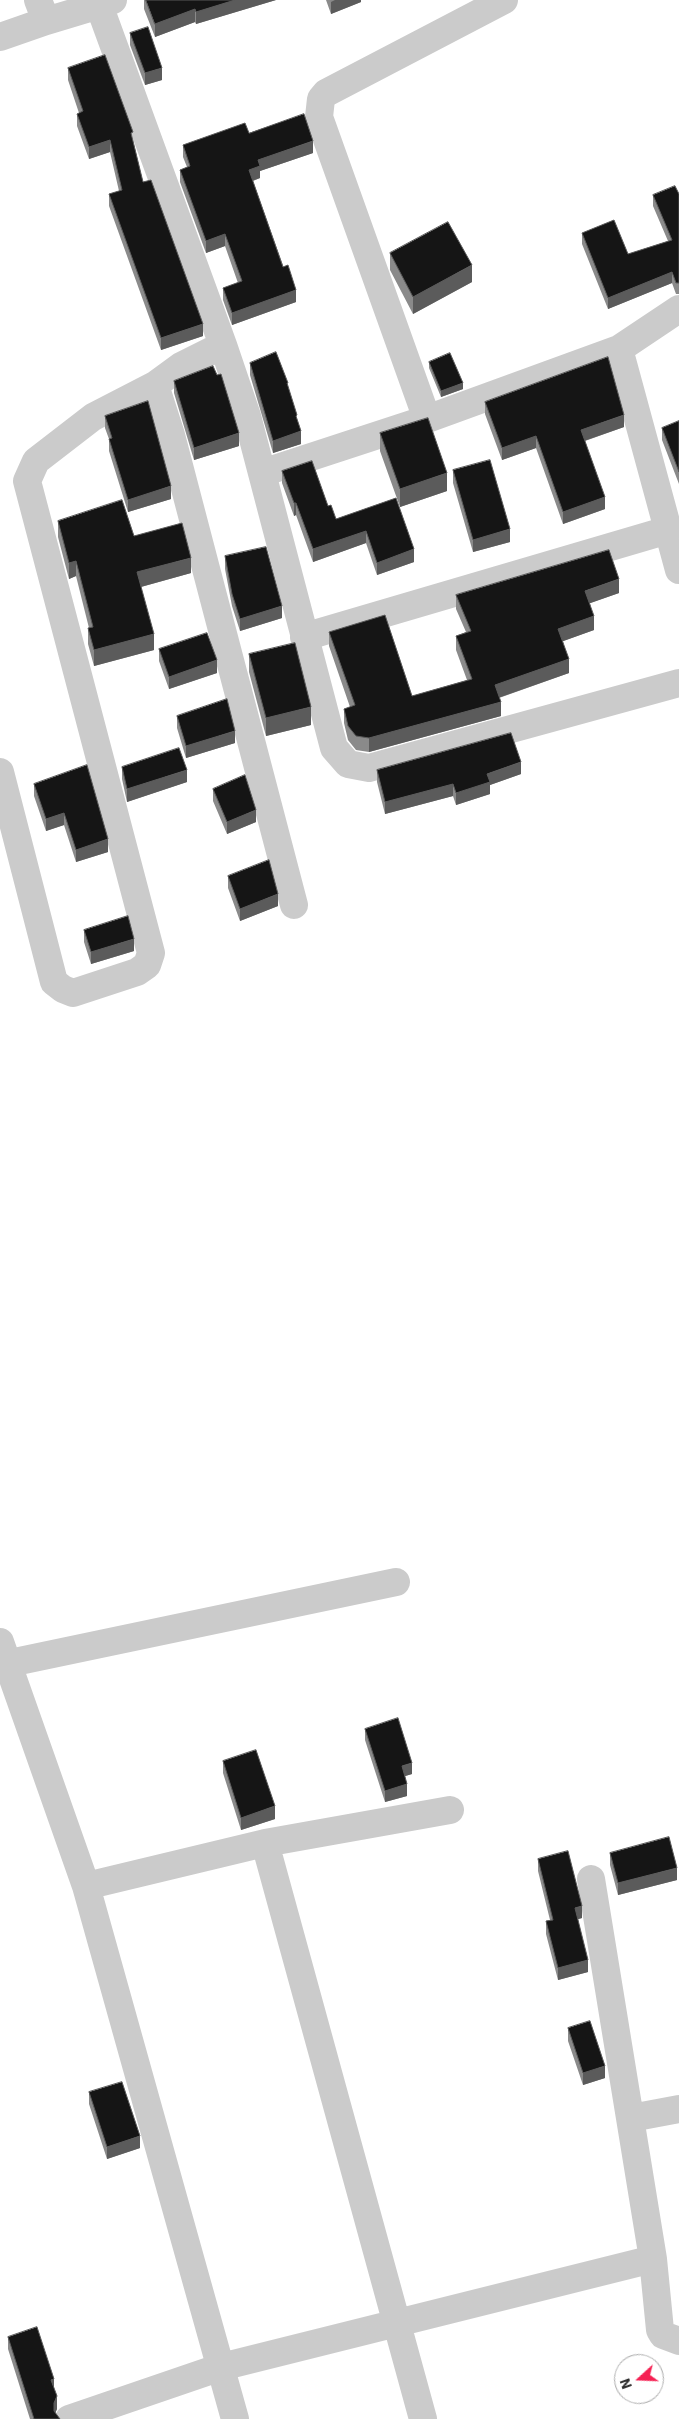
<!DOCTYPE html>
<html>
<head>
<meta charset="utf-8">
<style>
  body { margin:0 }
  #map { position:relative; width:679px; height:2419px; overflow:hidden; background:#fff; font-family:"IBM Plex Sans",sans-serif }
  canvas { display:block }
  .north { position:absolute; left:614px; top:2354px; width:50px; height:50px; box-sizing:border-box; background:#fff; border:1px solid #ababab; border-radius:50%; rotate:250deg; font-size:14px; font-weight:700; line-height:20px; text-align:center; color:#2e2e2e }
  .north::after { content:''; display:block; margin:auto; width:18px; height:22px; background:#f52052; clip-path:polygon(50% 0,100% 100%,50% 72%,0 100%) }
</style>
</head>
<body>
<div id="map">
<canvas width="679" height="2419"></canvas>
<div class="north">N</div>
</div>
<script>
const g = document.querySelector('canvas').getContext('2d');
g.lineJoin = 'round';
function trace(path, color, width, dash) { g.strokeStyle = color; g.lineWidth = width; g.lineCap = dash ? 'butt' : 'round'; g.setLineDash(dash || []); g.stroke(path); }
function fillPath(path, color) { g.fillStyle = color; g.fill(path, 'evenodd'); }
trace(new Path2D(`
  M 38,0 L 46,21 L 99,5
  M 113,0 L 99,5 L 223,345 L 181,366 L 155,385 L 171,435 L 294,905
  M 0,37 L 46,21
  M 223,345 L 247,416 L 334,748 L 348,764 L 369,768 L 679,683
  M 619,349 L 679,570
  M 427,419 L 319,117 L 321,99 L 326,93 L 504,0
  M 262,473 L 427,419 L 619,349 L 679,309
  M 304,637 L 668,530
  M 0,772 L 54,982 L 63,989 L 73,993 L 137,972 L 147,965 L 151,953 L 27,481 L 36,461 L 93,417 L 155,385
  M 0,1642 L 86,1886 L 235,2419
  M 0,1665 L 396,1582
  M 265,1843 L 423,2419
  M 591,1879 L 653,2259 L 660,2330 L 663,2335 L 679,2341
  M 86,1886 L 265,1843 L 450,1810
  M 631,2118 L 679,2109
  M 69,2419 L 221,2367 L 653,2259`), '#cbcbcb', 28);
fillPath(new Path2D(`
  M 144,0 L 276,0 L 196,24 L 195,22 L 155,37 L 144,9 Z
  M 326,0 L 361,0 L 361,2 L 331,14 Z
  M 130,33 L 162,80 L 145,85 L 130,45 Z
  M 68,68 L 133,140 L 143,182 L 203,336 L 161,350 L 109,206 L 109,194 L 119,191 L 110,152 L 89,159 L 77,126 L 77,114 L 79,113 L 68,80 Z
  M 249,133 L 313,153 L 260,171 L 260,178 L 253,181 L 296,302 L 232,325 L 223,300 L 223,288 L 238,283 L 225,246 L 206,253 L 180,182 L 180,170 L 187,167 L 183,157 L 183,145 Z
  M 679,194 L 679,294 L 676,294 L 672,283 L 608,309 L 582,244 L 582,233 L 628,254 L 668,241 L 653,206 L 653,195 Z
  M 390,253 L 472,282 L 413,314 L 390,270 Z
  M 429,362 L 463,389 L 441,397 L 429,368 Z
  M 250,363 L 288,389 L 297,420 L 301,444 L 273,453 L 250,375 Z
  M 174,381 L 239,446 L 194,460 L 174,393 Z
  M 485,402 L 624,427 L 585,441 L 605,509 L 563,524 L 536,448 L 502,460 L 485,414 Z
  M 105,416 L 171,499 L 128,512 L 109,451 L 109,439 L 105,428 Z
  M 679,421 L 679,484 L 662,440 L 662,428 Z
  M 380,433 L 447,491 L 400,507 L 380,451 Z
  M 453,470 L 510,542 L 473,552 L 453,483 Z
  M 282,471 L 328,506 L 336,519 L 396,498 L 414,562 L 377,575 L 366,543 L 313,562 L 296,515 L 294,516 L 282,483 Z
  M 58,521 L 134,536 L 191,573 L 141,587 L 154,650 L 94,666 L 88,644 L 88,628 L 89,628 L 76,576 L 69,579 L 58,537 Z
  M 225,556 L 282,618 L 240,631 L 232,606 L 225,569 Z
  M 619,593 L 590,603 L 594,630 L 563,641 L 569,673 L 499,698 L 501,716 L 369,752 L 356,750 L 348,740 L 344,723 L 344,709 L 350,707 L 329,646 L 329,632 L 412,696 L 467,680 L 456,650 L 456,636 L 466,632 L 456,609 L 456,595 Z
  M 159,649 L 217,673 L 169,689 L 159,661 Z
  M 249,654 L 311,725 L 266,736 L 249,672 Z
  M 177,716 L 235,743 L 186,758 L 177,728 Z
  M 122,767 L 187,782 L 127,802 L 122,779 Z
  M 377,770 L 521,774 L 490,785 L 490,794 L 456,805 L 453,796 L 385,814 L 377,782 Z
  M 34,784 L 108,852 L 76,862 L 64,825 L 46,831 L 34,796 Z
  M 213,789 L 256,822 L 227,834 L 213,801 Z
  M 228,876 L 278,906 L 240,921 L 228,888 Z
  M 84,930 L 134,951 L 91,964 L 84,942 Z
  M 365,1729 L 412,1774 L 405,1776 L 407,1796 L 385,1802 L 365,1740 Z
  M 223,1761 L 275,1819 L 241,1830 L 223,1773 Z
  M 610,1853 L 677,1880 L 618,1895 L 610,1865 Z
  M 538,1859 L 582,1918 L 578,1919 L 588,1972 L 558,1980 L 546,1934 L 546,1921 L 550,1920 L 538,1871 Z
  M 568,2028 L 605,2078 L 583,2085 L 568,2041 Z
  M 89,2092 L 140,2148 L 107,2159 L 89,2104 Z
  M 8,2337 L 54,2389 L 57,2409 L 55,2413 L 60,2419 L 30,2419 L 8,2349 Z`), '#8a8a8a');
fillPath(new Path2D(`
  M 235,0 L 276,0 L 196,24 L 196,12 Z
  M 335,0 L 361,0 L 361,2 L 331,14 L 331,2 Z
  M 195,9 L 195,22 L 155,37 L 155,24 Z
  M 162,68 L 162,80 L 145,85 L 145,73 Z
  M 110,140 L 110,152 L 89,159 L 89,147 Z
  M 313,141 L 313,153 L 260,171 L 260,178 L 249,182 L 249,170 L 258,160 Z
  M 225,234 L 225,246 L 206,253 L 206,241 Z
  M 472,265 L 472,282 L 413,314 L 413,297 Z
  M 672,272 L 672,283 L 608,309 L 608,298 Z
  M 296,290 L 296,302 L 232,325 L 232,313 Z
  M 203,324 L 203,336 L 161,350 L 161,338 Z
  M 463,383 L 463,389 L 441,397 L 441,391 Z
  M 624,415 L 624,427 L 581,442 L 581,430 Z
  M 301,431 L 301,444 L 273,453 L 273,441 Z
  M 239,433 L 239,446 L 194,460 L 194,448 Z
  M 536,436 L 536,448 L 502,460 L 502,448 Z
  M 447,473 L 447,491 L 400,507 L 400,489 Z
  M 171,486 L 171,499 L 128,512 L 128,500 Z
  M 605,497 L 605,509 L 563,524 L 563,512 Z
  M 294,503 L 296,503 L 296,515 L 294,516 Z
  M 510,529 L 510,542 L 473,552 L 473,540 Z
  M 366,531 L 366,543 L 313,562 L 313,549 Z
  M 414,549 L 414,562 L 377,575 L 377,563 Z
  M 191,558 L 191,573 L 137,588 L 137,572 Z
  M 76,561 L 76,576 L 69,579 L 69,563 Z
  M 619,579 L 619,593 L 585,605 L 585,591 Z
  M 282,606 L 282,618 L 240,631 L 240,619 Z
  M 594,616 L 594,630 L 558,643 L 558,629 Z
  M 154,634 L 154,650 L 94,666 L 94,650 Z
  M 569,659 L 569,673 L 495,699 L 495,685 Z
  M 217,660 L 217,673 L 169,689 L 169,677 Z
  M 501,702 L 501,716 L 369,752 L 369,738 Z
  M 311,707 L 311,725 L 266,736 L 266,718 Z
  M 235,731 L 235,743 L 186,758 L 186,746 Z
  M 521,762 L 521,774 L 490,785 L 490,794 L 456,805 L 456,793 L 487,774 Z
  M 187,770 L 187,782 L 127,802 L 127,789 Z
  M 453,784 L 453,796 L 385,814 L 385,802 Z
  M 256,810 L 256,822 L 227,834 L 227,822 Z
  M 64,813 L 64,825 L 46,831 L 46,819 Z
  M 108,839 L 108,852 L 76,862 L 76,850 Z
  M 278,894 L 278,906 L 240,921 L 240,909 Z
  M 134,939 L 134,951 L 91,964 L 91,952 Z
  M 412,1763 L 412,1774 L 402,1777 L 402,1766 Z
  M 407,1784 L 407,1796 L 385,1802 L 385,1791 Z
  M 275,1806 L 275,1819 L 241,1830 L 241,1818 Z
  M 677,1868 L 677,1880 L 618,1895 L 618,1883 Z
  M 582,1906 L 582,1918 L 575,1920 L 575,1908 Z
  M 588,1960 L 588,1972 L 558,1980 L 558,1968 Z
  M 605,2066 L 605,2078 L 583,2085 L 583,2073 Z
  M 140,2136 L 140,2148 L 107,2159 L 107,2147 Z
  M 54,2379 L 54,2391 L 51,2380 Z
  M 57,2396 L 57,2409 L 54,2416 L 54,2403 Z`), '#5b5b5b');
const building = new Path2D(`
  M 146,0 L 235,0 L 196,12 L 195,9 L 155,24 Z
  M 148,27 L 162,68 L 145,73 L 130,33 Z
  M 105,55 L 133,132 L 131,133 L 143,182 L 151,180 L 203,324 L 161,338 L 109,194 L 122,190 L 110,140 L 89,147 L 77,114 L 83,111 L 68,68 Z
  M 304,114 L 313,141 L 258,160 L 260,166 L 249,170 L 283,267 L 288,265 L 296,290 L 232,313 L 223,288 L 242,281 L 225,234 L 206,241 L 180,170 L 190,166 L 183,145 L 245,123 L 249,133 Z
  M 675,186 L 679,194 L 679,283 L 676,283 L 672,272 L 608,298 L 582,233 L 614,220 L 628,254 L 672,240 L 653,195 Z
  M 448,222 L 472,265 L 413,297 L 390,253 Z
  M 276,352 L 288,383 L 287,383 L 297,415 L 296,416 L 301,431 L 273,441 L 250,363 Z
  M 450,353 L 463,383 L 441,391 L 429,362 Z
  M 608,357 L 624,415 L 581,430 L 605,497 L 563,512 L 536,436 L 502,448 L 485,402 Z
  M 213,366 L 217,375 L 221,374 L 239,433 L 194,448 L 174,381 Z
  M 148,401 L 171,486 L 128,500 L 109,439 L 112,438 L 105,416 Z
  M 428,418 L 447,473 L 400,489 L 380,433 Z
  M 679,421 L 679,472 L 662,428 Z
  M 490,460 L 510,529 L 473,540 L 453,470 Z
  M 312,461 L 328,506 L 331,505 L 336,519 L 396,498 L 414,549 L 377,563 L 366,531 L 313,549 L 296,503 L 294,503 L 282,471 Z
  M 122,500 L 134,536 L 182,523 L 191,558 L 137,572 L 154,634 L 94,650 L 88,628 L 93,627 L 76,561 L 69,563 L 58,521 Z
  M 266,547 L 282,606 L 240,619 L 232,594 L 225,556 Z
  M 609,550 L 619,579 L 585,591 L 594,616 L 558,629 L 569,659 L 495,685 L 501,702 L 369,738 L 356,736 L 348,726 L 344,709 L 355,705 L 329,632 L 385,615 L 412,696 L 472,679 L 456,636 L 471,631 L 456,595 Z
  M 207,633 L 217,660 L 169,677 L 159,649 Z
  M 295,643 L 311,707 L 266,718 L 249,654 Z
  M 227,699 L 235,731 L 186,746 L 177,716 Z
  M 511,733 L 521,762 L 487,774 L 490,782 L 456,793 L 453,784 L 385,802 L 377,770 Z
  M 179,748 L 187,770 L 127,789 L 122,767 Z
  M 87,765 L 108,839 L 76,850 L 64,813 L 46,819 L 34,784 Z
  M 245,775 L 256,810 L 227,822 L 213,789 Z
  M 269,860 L 278,894 L 240,909 L 228,876 Z
  M 128,916 L 134,939 L 91,952 L 84,930 Z
  M 398,1718 L 412,1763 L 402,1766 L 407,1784 L 385,1791 L 365,1729 Z
  M 256,1750 L 275,1806 L 241,1818 L 223,1761 Z
  M 669,1837 L 677,1868 L 618,1883 L 610,1853 Z
  M 568,1851 L 582,1906 L 575,1908 L 588,1960 L 558,1968 L 546,1921 L 553,1920 L 538,1859 Z
  M 590,2021 L 605,2066 L 583,2073 L 568,2028 Z
  M 122,2082 L 140,2136 L 107,2147 L 89,2092 Z
  M 37,2327 L 54,2379 L 51,2380 L 57,2396 L 54,2403 L 54,2411 L 60,2419 L 34,2419 L 8,2337 Z`);
fillPath(building, '#151515');
trace(building, '#5b5b5b', 1);
</script>
</body>
</html>
